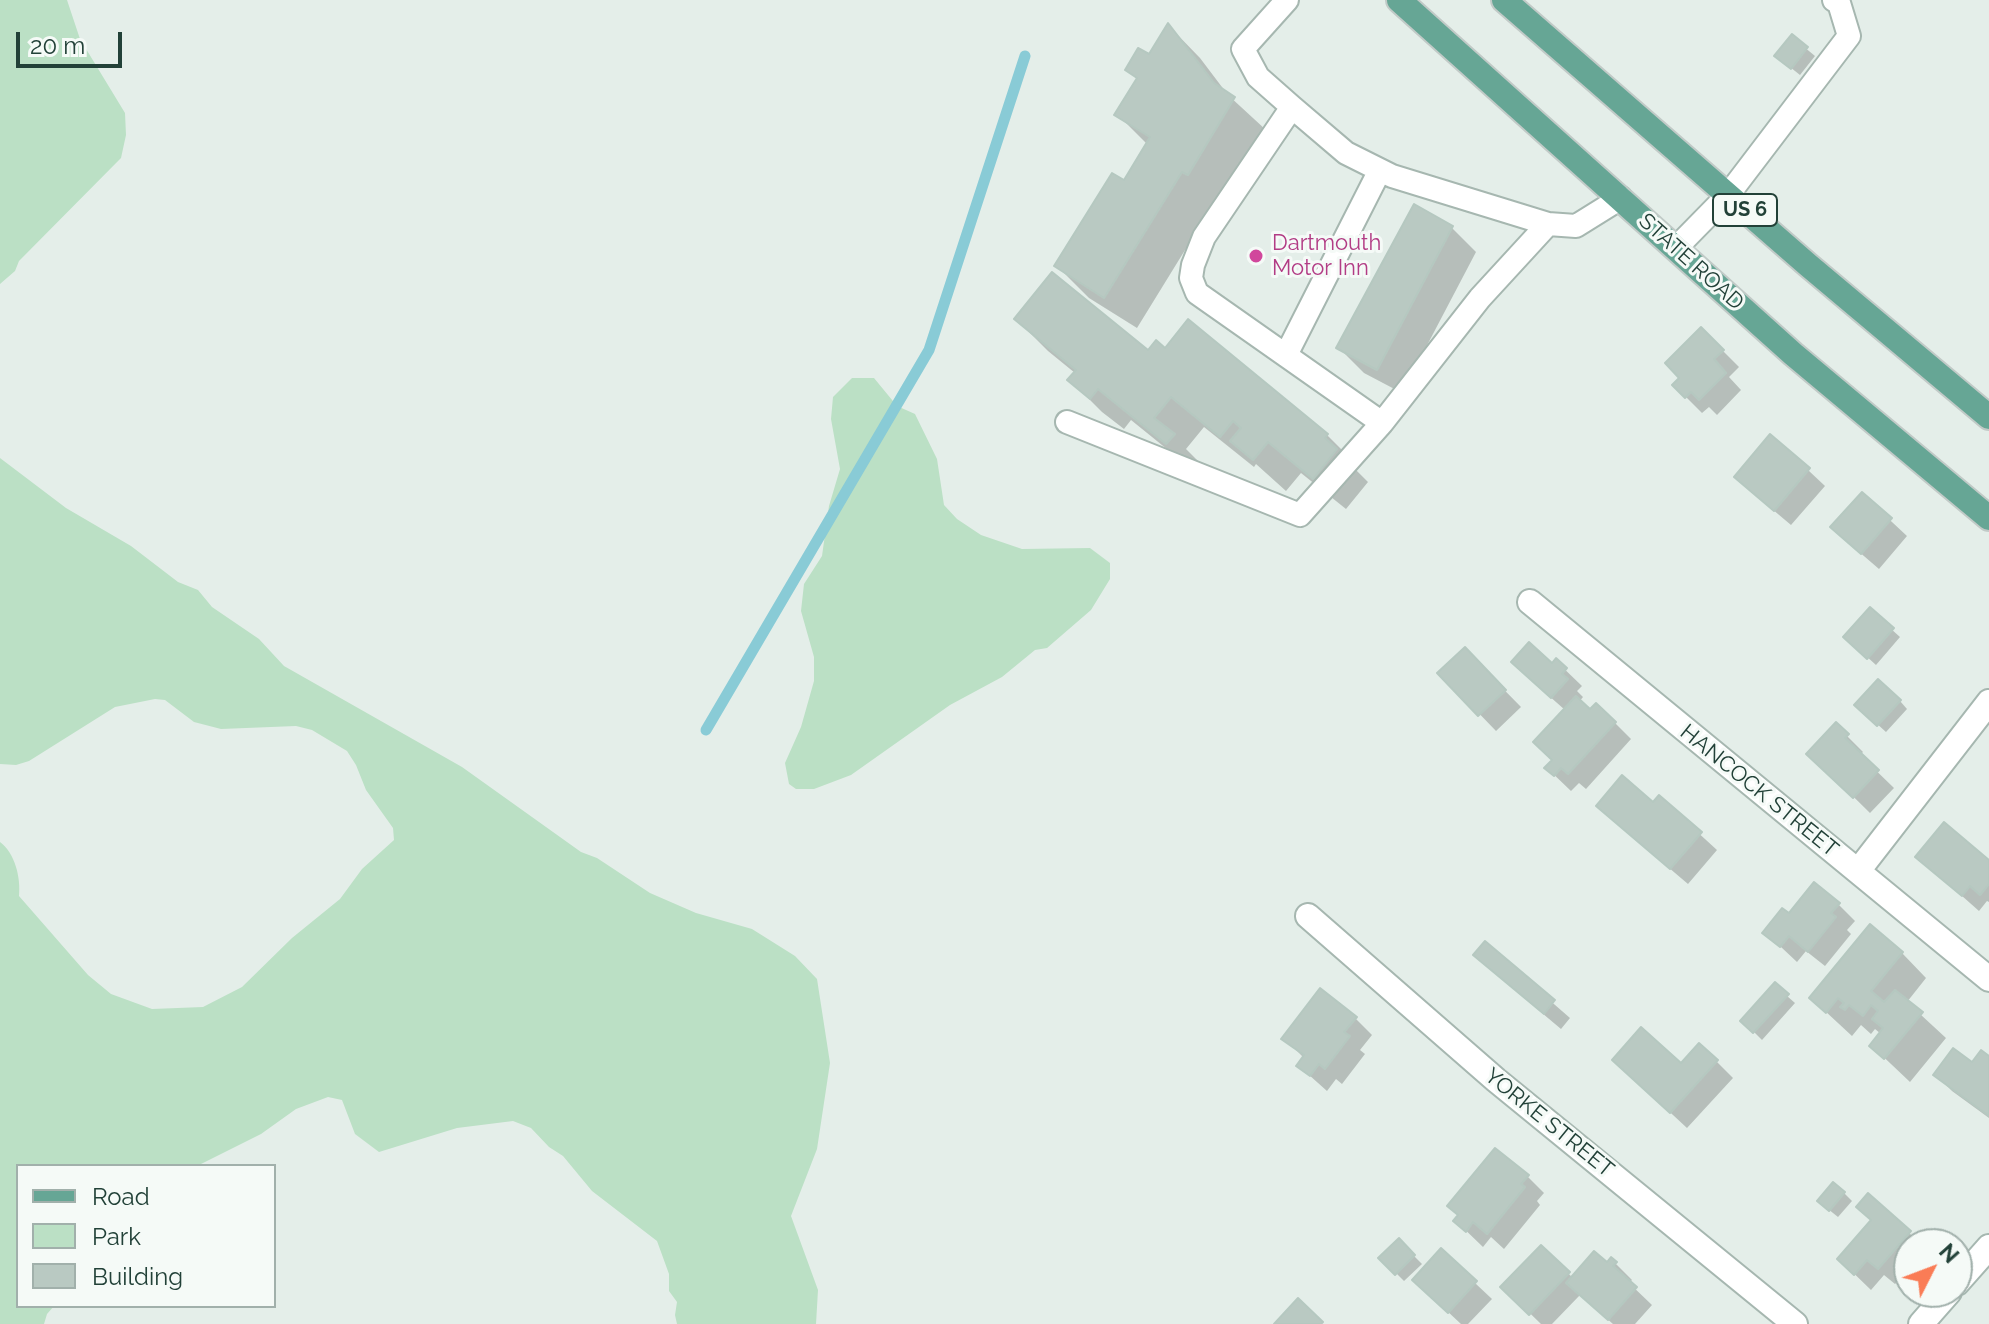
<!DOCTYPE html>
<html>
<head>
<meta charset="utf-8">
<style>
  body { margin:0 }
  #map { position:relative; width:1989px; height:1324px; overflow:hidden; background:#e4eee9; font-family:Raleway,sans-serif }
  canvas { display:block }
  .legend { position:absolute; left:16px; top:1164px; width:260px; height:144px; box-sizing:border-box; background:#f5faf7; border:2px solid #a1b0ab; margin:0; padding:10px 14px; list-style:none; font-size:24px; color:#224138 }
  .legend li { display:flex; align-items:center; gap:16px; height:40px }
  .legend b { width:40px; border:2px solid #a1b0ab }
  .north { position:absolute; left:1893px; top:1228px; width:80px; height:80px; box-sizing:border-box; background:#f5faf7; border:2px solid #a1b0ab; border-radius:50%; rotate:48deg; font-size:22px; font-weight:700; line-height:32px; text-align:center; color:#224138 }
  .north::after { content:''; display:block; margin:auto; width:28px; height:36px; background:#fa7c56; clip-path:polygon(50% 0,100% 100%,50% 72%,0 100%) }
  .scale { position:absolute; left:16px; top:32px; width:106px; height:36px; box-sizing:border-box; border:4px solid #224138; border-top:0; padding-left:10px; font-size:24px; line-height:28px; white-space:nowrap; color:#224138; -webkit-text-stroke:6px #f5faf7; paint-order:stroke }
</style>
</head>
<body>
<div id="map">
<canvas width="1989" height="1324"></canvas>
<ul class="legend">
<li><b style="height:10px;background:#66a695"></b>Road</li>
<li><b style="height:22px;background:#bbe0c5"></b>Park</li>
<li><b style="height:22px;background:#b9c9c2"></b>Building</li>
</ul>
<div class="north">N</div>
<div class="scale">20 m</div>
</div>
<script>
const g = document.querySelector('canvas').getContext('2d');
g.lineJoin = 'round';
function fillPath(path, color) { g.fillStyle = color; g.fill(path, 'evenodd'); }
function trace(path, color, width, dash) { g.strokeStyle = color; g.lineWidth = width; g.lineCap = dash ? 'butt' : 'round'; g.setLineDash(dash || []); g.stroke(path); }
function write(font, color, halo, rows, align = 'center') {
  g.font = font + ' Raleway,sans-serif'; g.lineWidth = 6; g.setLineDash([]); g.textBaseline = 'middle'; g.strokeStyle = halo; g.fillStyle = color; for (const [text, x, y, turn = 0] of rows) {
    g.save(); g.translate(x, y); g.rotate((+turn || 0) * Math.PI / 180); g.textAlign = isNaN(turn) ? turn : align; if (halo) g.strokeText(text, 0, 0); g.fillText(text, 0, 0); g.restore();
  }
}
fillPath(new Path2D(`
  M 0,0 L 67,0 L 80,39 L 125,113 L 126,135 L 121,158 L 19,261 L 15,271 L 0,284 Z
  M 852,378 L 874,378 L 897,406 L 915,414 L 937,459 L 944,505 L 957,519 L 981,535 L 1022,549 L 1090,548 L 1110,563 L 1110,579 L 1091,610 L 1047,648 L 1035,650 L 1002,677 L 950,705 L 851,775 L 814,789 L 796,789 L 789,784 L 785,763 L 801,727 L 814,681 L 814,657 L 801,611 L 804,584 L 822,556 L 829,506 L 840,469 L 831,419 L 833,397 Z
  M 0,458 L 66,508 L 131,546 L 178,582 L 198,590 L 212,607 L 259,639 L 284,666 L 462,767 L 581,852 L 597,858 L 650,893 L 696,913 L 752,929 L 795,956 L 817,979 L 830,1063 L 817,1149 L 791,1216 L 818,1290 L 816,1324 L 677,1324 L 675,1315 L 677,1302 L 669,1291 L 669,1274 L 657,1241 L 592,1191 L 563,1156 L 549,1147 L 531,1128 L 513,1121 L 457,1128 L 379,1152 L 355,1134 L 342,1100 L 328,1097 L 296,1109 L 261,1134 L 197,1166 L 18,1166 L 18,1306 L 54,1306 L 47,1314 L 44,1324 L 0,1324 L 0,842 C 15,853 21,878 19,896 L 88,975 L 111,994 L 152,1009 L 203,1007 L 242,987 L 292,938 L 340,899 L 362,869 L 394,840 L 393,828 L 366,790 L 356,765 L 347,751 L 312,730 L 296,726 L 221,729 L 194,722 L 165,700 L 155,699 L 115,707 L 29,761 L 16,765 L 0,764 Z`), '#bbe0c5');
fillPath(new Path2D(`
  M 1169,26 L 1200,58 L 1228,95 L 1266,130 L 1214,203 L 1137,328 L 1089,298 L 1057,266 L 1124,183 L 1148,145 L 1117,114 L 1138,80 L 1127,70 L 1150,57 Z
  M 1792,37 L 1815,56 L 1800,75 L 1785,63 Z
  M 1452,228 L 1476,252 L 1402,393 L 1364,373 L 1339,348 Z
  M 1016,319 L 1148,353 L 1165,350 L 1327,435 L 1359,467 L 1356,470 L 1368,482 L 1346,509 L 1301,473 L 1286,491 L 1256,464 L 1254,467 L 1204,427 L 1186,449 L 1205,468 L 1199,475 L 1131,420 L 1124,429 L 1102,412 L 1070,380 L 1075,373 L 1048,351 Z
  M 1701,329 L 1739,367 L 1729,377 L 1741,390 L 1717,415 L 1709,407 L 1702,413 L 1674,385 L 1682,378 Z
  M 1808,470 L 1825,486 L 1791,525 L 1753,493 Z
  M 1863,495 L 1907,536 L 1879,569 L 1850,544 Z
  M 1870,610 L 1900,637 L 1876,665 L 1853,644 Z
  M 1465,650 L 1521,707 L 1496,731 L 1440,673 Z
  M 1556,661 L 1582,686 L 1577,691 L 1583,697 L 1579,702 L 1590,711 L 1615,723 L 1631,739 L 1586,789 L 1579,783 L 1571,791 L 1547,768 L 1554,760 L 1565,710 L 1530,679 Z
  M 1900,701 L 1907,709 L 1886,732 L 1865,713 Z
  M 1836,725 L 1863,752 L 1860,755 L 1894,788 L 1870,813 L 1809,753 Z
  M 1659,797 L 1717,850 L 1688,884 L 1615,822 L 1653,804 Z
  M 1918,857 L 1989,863 L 1989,902 L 1987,901 L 1979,911 Z
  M 1838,904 L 1855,921 L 1847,930 L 1851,934 L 1825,966 L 1806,951 L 1797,962 L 1765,932 L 1789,916 Z
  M 1485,944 L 1570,1018 L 1561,1029 L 1492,971 Z
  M 1902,953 L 1926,978 L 1907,1002 L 1946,1038 L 1910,1082 L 1872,1046 L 1881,1034 L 1875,1029 L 1871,1034 L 1861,1025 L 1852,1036 L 1811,998 Z
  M 1787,996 L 1795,1003 L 1762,1040 L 1743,1021 Z
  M 1355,1018 L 1372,1035 L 1360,1050 L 1365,1054 L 1342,1084 L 1336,1079 L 1327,1091 L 1299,1066 L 1304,1058 L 1284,1038 Z
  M 1989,1058 L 1989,1118 L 1952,1091 L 1936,1075 Z
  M 1716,1061 L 1733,1078 L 1687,1128 L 1631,1076 Z
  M 1527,1176 L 1544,1193 L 1537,1201 L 1540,1205 L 1504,1249 L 1491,1237 L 1483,1247 L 1456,1221 Z
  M 1844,1193 L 1852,1201 L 1838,1217 L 1828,1209 Z
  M 1868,1196 L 1921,1244 L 1909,1244 L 1909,1269 L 1895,1284 L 1884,1275 L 1871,1290 L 1839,1259 L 1873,1221 Z
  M 1399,1241 L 1422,1264 L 1404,1281 L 1381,1258 Z
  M 1541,1247 L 1573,1278 L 1607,1265 L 1612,1260 L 1632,1280 L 1629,1283 L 1652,1305 L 1635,1324 L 1613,1324 L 1580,1295 L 1552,1324 L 1541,1324 L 1503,1287 Z
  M 1475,1283 L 1492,1299 L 1468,1324 L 1461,1324 L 1431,1296 Z`), '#0003');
trace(new Path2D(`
  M 706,730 L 929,350 L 1025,56`), '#89cbd6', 11);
const building = new Path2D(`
  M 1168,23 L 1214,83 L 1235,97 L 1188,175 L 1182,172 L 1104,298 L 1054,266 L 1112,173 L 1124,180 L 1150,137 L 1114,115 L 1137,78 L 1125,70 L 1138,48 L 1149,54 Z
  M 1792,34 L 1808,47 L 1791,69 L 1774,56 Z
  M 1414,204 L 1453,226 L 1377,370 L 1336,348 Z
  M 1052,272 L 1148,350 L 1156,340 L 1165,348 L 1188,319 L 1328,434 L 1325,438 L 1337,449 L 1313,479 L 1268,442 L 1253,460 L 1230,441 L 1241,428 L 1233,421 L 1220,437 L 1171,397 L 1154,418 L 1175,434 L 1166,444 L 1098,389 L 1090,399 L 1067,380 L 1076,370 L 1014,319 Z
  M 1701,327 L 1724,350 L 1714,359 L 1726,373 L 1699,400 L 1691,392 L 1685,398 L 1672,385 L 1679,378 L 1665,363 Z
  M 1770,434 L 1810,468 L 1774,511 L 1734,477 Z
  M 1862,492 L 1892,518 L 1861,554 L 1830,527 Z
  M 1870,607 L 1894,628 L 1867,659 L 1843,637 Z
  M 1529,642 L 1552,663 L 1556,658 L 1567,668 L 1562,674 L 1568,679 L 1551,698 L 1511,662 Z
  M 1465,647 L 1506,690 L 1478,716 L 1437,673 Z
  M 1878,679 L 1901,700 L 1877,726 L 1854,705 Z
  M 1576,696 L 1590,709 L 1596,703 L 1616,722 L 1568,774 L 1561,768 L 1554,776 L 1544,768 L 1552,760 L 1533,742 Z
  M 1836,722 L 1849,734 L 1845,738 L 1879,770 L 1853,798 L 1806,754 Z
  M 1622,775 L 1653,802 L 1659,795 L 1702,832 L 1670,869 L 1596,806 Z
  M 1944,822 L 1989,860 L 1989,884 L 1980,895 L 1970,886 L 1962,896 L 1915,857 Z
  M 1814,882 L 1840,903 L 1831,913 L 1836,917 L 1808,952 L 1789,936 L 1780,947 L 1762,933 L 1782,908 L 1789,913 Z
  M 1870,924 L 1903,952 L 1871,991 L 1884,1002 L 1895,990 L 1923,1012 L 1884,1059 L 1869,1046 L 1883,1028 L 1872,1019 L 1878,1011 L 1871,1005 L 1863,1016 L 1849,1005 L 1845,1010 L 1840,1007 L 1844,1003 L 1838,998 L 1826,1013 L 1809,998 Z
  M 1485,941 L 1555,1000 L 1544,1014 L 1473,955 Z
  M 1775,982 L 1789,994 L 1753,1033 L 1740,1021 Z
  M 1320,988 L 1357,1017 L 1344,1032 L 1350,1036 L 1325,1069 L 1319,1064 L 1310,1076 L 1296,1066 L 1304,1055 L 1281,1039 Z
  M 1641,1027 L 1681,1063 L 1699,1043 L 1718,1060 L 1670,1113 L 1612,1060 Z
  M 1953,1048 L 1972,1062 L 1981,1050 L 1989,1056 L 1989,1116 L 1933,1075 Z
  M 1495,1148 L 1529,1175 L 1521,1184 L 1525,1187 L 1487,1234 L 1473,1222 L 1466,1232 L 1453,1221 L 1458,1215 L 1447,1206 Z
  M 1833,1182 L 1845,1192 L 1829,1211 L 1817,1201 Z
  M 1868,1193 L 1911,1231 L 1878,1269 L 1867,1260 L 1854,1275 L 1837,1259 L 1871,1220 L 1856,1207 Z
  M 1399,1238 L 1415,1255 L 1395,1275 L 1378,1258 Z
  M 1541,1245 L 1570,1272 L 1529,1315 L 1500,1287 Z
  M 1441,1248 L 1477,1281 L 1448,1313 L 1412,1280 Z
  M 1594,1251 L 1607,1262 L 1611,1257 L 1617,1262 L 1613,1266 L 1637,1287 L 1608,1320 L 1566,1283 Z
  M 1298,1298 L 1323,1322 L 1321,1324 L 1274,1324 Z`);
fillPath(building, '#b9c9c2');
trace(building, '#b5c8c0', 2);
const service = new Path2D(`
  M 1287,0 L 1243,49 L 1258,77 L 1292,107 L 1346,153 L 1392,176 L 1548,224 L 1576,226 L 1621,198
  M 1292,107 L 1204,237 L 1193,265 L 1191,278 L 1197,293 L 1382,423 L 1480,298 L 1548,224
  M 1676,248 L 1728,195 L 1849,36 L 1839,3 L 1834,0
  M 1286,355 L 1380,170
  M 1067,422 L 1300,515 L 1382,423`);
const minor = new Path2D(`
  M 1530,602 L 1989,979
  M 1858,871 L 1989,702
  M 1308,916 L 1496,1080 L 1795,1324
  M 1957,1283 L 1989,1247
  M 1921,1324 L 1949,1292`);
const primary = new Path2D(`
  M 1399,0 L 1793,354 L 1989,518
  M 1504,0 L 1808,265 L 1989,417`);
trace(service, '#a6b7b0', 26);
trace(minor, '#a6b7b0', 28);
trace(primary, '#c1cac7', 28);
trace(service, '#fff', 22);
trace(minor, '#fff', 24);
trace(primary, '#66a695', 24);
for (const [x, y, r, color] of [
  [1256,256,8,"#d1479c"]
]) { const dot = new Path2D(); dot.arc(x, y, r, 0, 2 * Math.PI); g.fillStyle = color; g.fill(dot); trace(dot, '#f5faf7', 3); }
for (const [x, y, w] of [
  [1745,210,64]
]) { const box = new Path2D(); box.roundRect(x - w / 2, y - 16, w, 32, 6); g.fillStyle = '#f5faf7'; g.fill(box); trace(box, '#224138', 2); }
write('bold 20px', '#224138', null, [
  ["US 6",1745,210]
]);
write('22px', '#b23c85', '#f5faf7', [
  ["Dartmouth",1272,243],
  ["Motor Inn",1272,268]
], 'left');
write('22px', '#224138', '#f5faf7', [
  ["STATE ROAD",1691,262,42],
  ["HANCOCK STREET",1759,791,39],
  ["YORKE STREET",1549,1123,39]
]);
</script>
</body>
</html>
